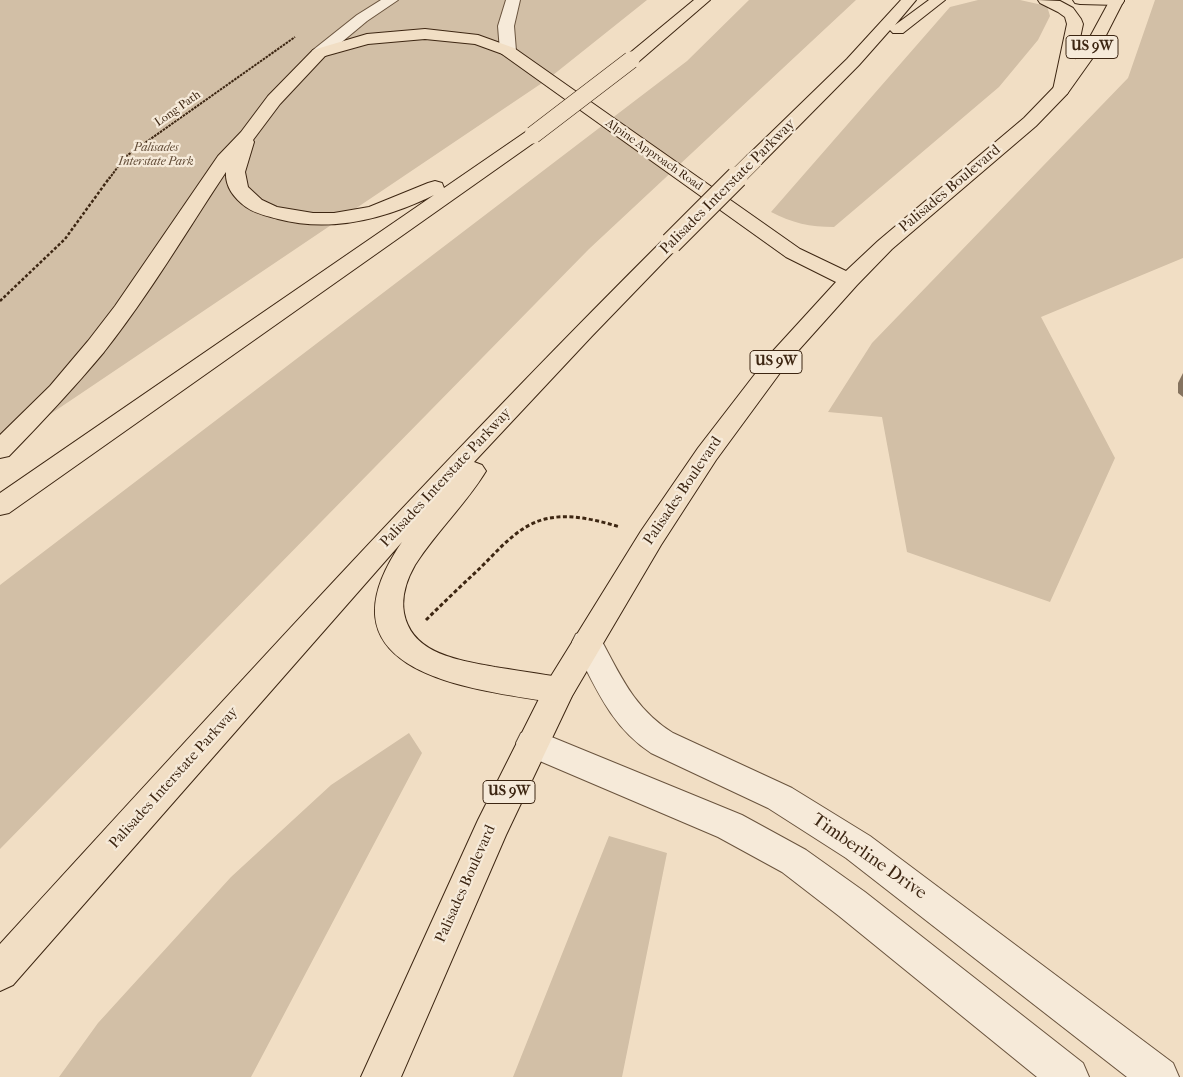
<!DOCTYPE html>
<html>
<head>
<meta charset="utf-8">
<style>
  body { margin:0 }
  canvas { display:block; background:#f1dec4 }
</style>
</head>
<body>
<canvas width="1183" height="1077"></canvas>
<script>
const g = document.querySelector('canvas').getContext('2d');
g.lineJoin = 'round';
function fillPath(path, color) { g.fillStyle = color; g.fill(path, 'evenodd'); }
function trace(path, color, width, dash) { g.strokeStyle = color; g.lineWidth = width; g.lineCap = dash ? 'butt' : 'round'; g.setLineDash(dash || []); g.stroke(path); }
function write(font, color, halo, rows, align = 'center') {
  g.font = font + ' "IM FELL French Canon",serif'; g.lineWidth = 4.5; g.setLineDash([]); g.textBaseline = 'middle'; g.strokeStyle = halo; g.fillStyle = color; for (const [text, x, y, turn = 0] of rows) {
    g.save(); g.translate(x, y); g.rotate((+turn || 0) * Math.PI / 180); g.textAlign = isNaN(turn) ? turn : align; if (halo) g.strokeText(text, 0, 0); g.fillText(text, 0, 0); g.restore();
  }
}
fillPath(new Path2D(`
  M 0,0 L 647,0 L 548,79 L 0,448 Z
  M 749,0 L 856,0 L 589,249 L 0,849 L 0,585 L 687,61 Z
  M 978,0 L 1020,0 L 1047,6 L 1050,16 L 1038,40 L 999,87 L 834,227 C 810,227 792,223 771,212 L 950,7 Z
  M 1155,0 L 1183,0 L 1183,258 L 1041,317 L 1115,458 L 1050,602 L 907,552 L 882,417 L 828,412 L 872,343 L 1128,78 Z
  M 409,733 L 422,753 L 251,1077 L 59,1077 L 98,1023 L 231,877 L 331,785 Z
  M 609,836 L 667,853 L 622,1077 L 513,1077 Z`), '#d2bfa6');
const minor = new Path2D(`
  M 381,0 L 398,0 L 367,21 L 325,56 L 313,56 L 311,53 L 313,50 L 357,15 Z
  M 506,0 L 520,0 L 514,26 L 516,51 L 514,54 L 502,54 L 500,51 L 498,26 Z
  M 587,630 L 598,634 C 620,674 633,708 673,733 L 792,788 L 870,836 L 1173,1063 L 1179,1077 L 1127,1077 L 846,858 L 768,808 L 651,753 C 609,725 595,685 572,642 L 576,634 Z
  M 532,729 L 742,815 L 806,850 L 865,892 L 1083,1063 L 1089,1077 L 1037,1077 L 839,916 L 782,872 L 718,837 L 521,753 L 516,743 L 521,733 Z`);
const primary = new Path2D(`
  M 1110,0 L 1124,0 L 1099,49 L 1067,94 L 1036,126 L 892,249 L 857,285 L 788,362 L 716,460 L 661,545 L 572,696 L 506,835 L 401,1077 L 361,1077 L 478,820 L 548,681 L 641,531 L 698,448 L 772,352 L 836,282 L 786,257 L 502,54 L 500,51 L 502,48 L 514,48 L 800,249 L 846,271 L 878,241 L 1024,118 L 1055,86 L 1084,48 Z`);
const motorway = new Path2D(`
  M 694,0 L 710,0 L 637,63 L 625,63 L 623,60 L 625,57 Z
  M 901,0 L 916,0 L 895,25 L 929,0 L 945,0 L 903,33 L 893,33 L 890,30 L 859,65 L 761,164 L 754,166 L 747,164 L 745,160 L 747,156 L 847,59 Z
  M 1038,0 L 1060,1 L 1073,8 L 1081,19 L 1083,24 L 1069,90 L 1067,94 L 1055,94 L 1053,90 L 1067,24 L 1065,17 L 1058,12 L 1040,3 Z
  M 1073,0 L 1124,0 L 1124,1 L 1122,4 L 1117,5 L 1080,4 L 1075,3 Z
  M 425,29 L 478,35 L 514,48 L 516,51 L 514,54 L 508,56 L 475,44 L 425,39 L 368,44 L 325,56 L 280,104 L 253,140 L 254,142 L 245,172 L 248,187 L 262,200 L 277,207 L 313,213 L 334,213 L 369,207 L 428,183 L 435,181 L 442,183 L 444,188 L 527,131 L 533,130 L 539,131 L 542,135 L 539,139 L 9,513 L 0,515 L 0,493 L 434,195 C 385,219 331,233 278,219 C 267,216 256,214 246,207 C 235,199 225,187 226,172 C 186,232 149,295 104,352 C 74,388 42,422 9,456 L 0,458 L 0,435 L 50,386 L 88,341 L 115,306 L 218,156 L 241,132 L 268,96 L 313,50 L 367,34 Z
  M 671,237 L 678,239 L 681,243 L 678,247 L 592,336 L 474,462 L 482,465 L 486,471 C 466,504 436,532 415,565 C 407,579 401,596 404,613 C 412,655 460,660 495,667 C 516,670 538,674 559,677 L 570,681 L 575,690 L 570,699 L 559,703 C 468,689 312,673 402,542 L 13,985 L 0,991 L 0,944 C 218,706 435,467 664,239 Z`);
trace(minor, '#6a543e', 2);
trace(primary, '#3d2612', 2);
trace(motorway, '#3d2612', 2);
trace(new Path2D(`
  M 109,179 L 125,157 L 295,37`), '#3d2612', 2, [2.5, 1]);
trace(new Path2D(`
  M 0,301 L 65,239 L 110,177`), '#3d2612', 2.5, [3, 2]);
trace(new Path2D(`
  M 426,620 C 443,603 461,586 478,570 C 498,551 517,526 545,519 C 570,513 596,520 620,527`), '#3d2612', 3, [4, 2.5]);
fillPath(minor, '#f6ead9');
fillPath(primary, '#f1dec4');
fillPath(motorway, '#f1dec4');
const motorwayBridgeFar1 = new Path2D(`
  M 533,135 L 631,60
  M 735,179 L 754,160`);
const motorwayBridge = new Path2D(`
  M 671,243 L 737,177`);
trace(motorwayBridgeFar1, '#3d2612', 18, []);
trace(motorwayBridge, '#3d2612', 23, []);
trace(motorwayBridgeFar1, '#f1dec4', 17);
trace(motorwayBridge, '#f1dec4', 21);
fillPath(new Path2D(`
  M 1183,373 L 1183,397 L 1178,393 L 1178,383 Z`), '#85735f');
write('12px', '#3d2612', '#f6ead9', [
  ["Long Path",178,109,-35],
  ["Alpine Approach Road",654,155,35]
]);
write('italic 12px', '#624c37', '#f6ead9', [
  ["Palisades",156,148],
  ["Interstate Park",156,162]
]);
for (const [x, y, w] of [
  [1092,47,52],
  [776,362,52],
  [509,792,52]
]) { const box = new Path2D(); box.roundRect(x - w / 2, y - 11.5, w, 23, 4); g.fillStyle = '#f6ead9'; g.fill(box); trace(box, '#3d2612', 1); }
write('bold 14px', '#3d2612', null, [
  ["US 9W",1092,47],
  ["US 9W",776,362],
  ["US 9W",509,792]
]);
write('15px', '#3d2612', '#f6ead9', [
  ["Palisades Interstate Parkway",728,187,-45],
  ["Palisades Boulevard",950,189,-40],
  ["Palisades Interstate Parkway",446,478,-47],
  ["Palisades Boulevard",683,491,-56],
  ["Palisades Interstate Parkway",174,778,-48],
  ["Palisades Boulevard",466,884,-66]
]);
write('18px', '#3d2612', '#f6ead9', [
  ["Timberline Drive",869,857,35]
]);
</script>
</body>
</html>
